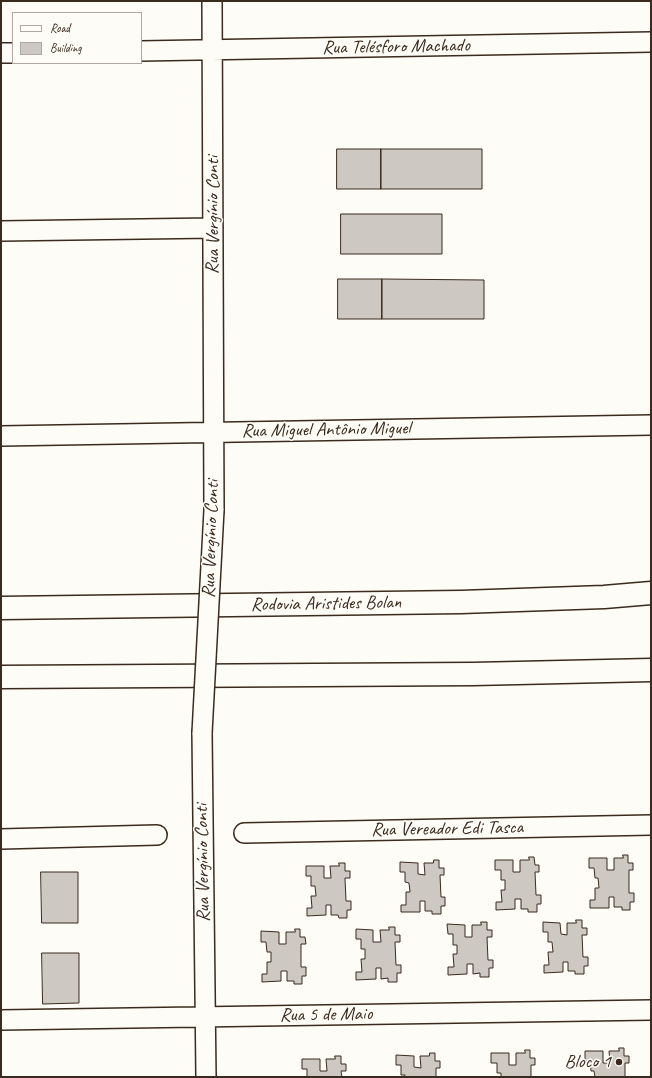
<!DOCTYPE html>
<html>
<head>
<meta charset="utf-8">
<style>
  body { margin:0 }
  #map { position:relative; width:652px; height:1078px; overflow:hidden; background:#fdfcf7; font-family:Caveat,sans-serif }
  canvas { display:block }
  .frame { position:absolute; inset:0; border:2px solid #3b2a1e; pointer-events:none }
  .legend { position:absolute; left:12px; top:12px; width:130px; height:52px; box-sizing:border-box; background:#fdfcf7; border:1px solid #afa8a0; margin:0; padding:5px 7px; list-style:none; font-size:12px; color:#3b2a1e }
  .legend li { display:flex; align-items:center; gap:8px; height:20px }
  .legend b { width:20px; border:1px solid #afa8a0 }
</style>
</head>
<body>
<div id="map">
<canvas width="652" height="1078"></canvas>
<div class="frame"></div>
<ul class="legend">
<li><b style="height:5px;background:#fdfcf7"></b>Road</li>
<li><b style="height:11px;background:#cdc8c2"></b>Building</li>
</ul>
</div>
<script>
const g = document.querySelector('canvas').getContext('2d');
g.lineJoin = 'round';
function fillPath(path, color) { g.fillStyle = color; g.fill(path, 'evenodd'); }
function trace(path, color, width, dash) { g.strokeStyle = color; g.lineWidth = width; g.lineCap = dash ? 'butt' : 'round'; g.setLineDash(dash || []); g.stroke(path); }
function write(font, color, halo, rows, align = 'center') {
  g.font = font + ' Caveat,sans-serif'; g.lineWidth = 3; g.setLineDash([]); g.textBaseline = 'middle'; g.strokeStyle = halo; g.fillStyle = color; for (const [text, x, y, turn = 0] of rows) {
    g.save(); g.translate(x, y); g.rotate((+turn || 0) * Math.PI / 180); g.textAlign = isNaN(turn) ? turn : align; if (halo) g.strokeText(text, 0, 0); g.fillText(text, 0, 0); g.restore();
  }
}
const building = new Path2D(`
  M 337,149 L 381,149 L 381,189 L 337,189 Z
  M 381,149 L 482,149 L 482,189 L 381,189 Z
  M 341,214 L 442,214 L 442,254 L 341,254 Z
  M 338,279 L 382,279 L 382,319 L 338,319 Z
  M 382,279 L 484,280 L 484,319 L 382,319 Z
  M 623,855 L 628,855 L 628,863 L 633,863 L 633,870 L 629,870 L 629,893 L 634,893 L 634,902 L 630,902 L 630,910 L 622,910 L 622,907 L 614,907 L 614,897 L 609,897 L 609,908 L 590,908 L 590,900 L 595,900 L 595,888 L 599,888 L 598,878 L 595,878 L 594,868 L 589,868 L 589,858 L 607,858 L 607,870 L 614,870 L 614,858 L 623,858 Z
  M 529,857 L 534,857 L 535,865 L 539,865 L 539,872 L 535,872 L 536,895 L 541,895 L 541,904 L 537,904 L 537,912 L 528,912 L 528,909 L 521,909 L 521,899 L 515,899 L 515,909 L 496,910 L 496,902 L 502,902 L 501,890 L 505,890 L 505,880 L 501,880 L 501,870 L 495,870 L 495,860 L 513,860 L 513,872 L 520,872 L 520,860 L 529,860 Z
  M 434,860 L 439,860 L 439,868 L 444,868 L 444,875 L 440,875 L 441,897 L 445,897 L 445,906 L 441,906 L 441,914 L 432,914 L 432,911 L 425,911 L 425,901 L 420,901 L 420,912 L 401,912 L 401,905 L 406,905 L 406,892 L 410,892 L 409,883 L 405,882 L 405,872 L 400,872 L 400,862 L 418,863 L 418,874 L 425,875 L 424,863 L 433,863 Z
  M 339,863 L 345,863 L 345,871 L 350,871 L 350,878 L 345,878 L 346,901 L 351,901 L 351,910 L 347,910 L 347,918 L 339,918 L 338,915 L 331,915 L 331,905 L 326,905 L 326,915 L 307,916 L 307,908 L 312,908 L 311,896 L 316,896 L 315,886 L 311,886 L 311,876 L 306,876 L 306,866 L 324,866 L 324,878 L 331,878 L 330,866 L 339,866 Z
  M 41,872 L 78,872 L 78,923 L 42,923 Z
  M 576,920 L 582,920 L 582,928 L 587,928 L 587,935 L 582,935 L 583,957 L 588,957 L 588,966 L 584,966 L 584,974 L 575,974 L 575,971 L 568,971 L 568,962 L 563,962 L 563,972 L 544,973 L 544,965 L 549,965 L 548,952 L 553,952 L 552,942 L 548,942 L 548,932 L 543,932 L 543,922 L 560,923 L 561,934 L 567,935 L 567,923 L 576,923 Z
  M 481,922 L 487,922 L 487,930 L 492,930 L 492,937 L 487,937 L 488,960 L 493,960 L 493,968 L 489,968 L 489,977 L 480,977 L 480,973 L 473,974 L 473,964 L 467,964 L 467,974 L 448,975 L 448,967 L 454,967 L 453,954 L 457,954 L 457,945 L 453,945 L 453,934 L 448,934 L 447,924 L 465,925 L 465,937 L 472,937 L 472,925 L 481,925 Z
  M 389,927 L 395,927 L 395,935 L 400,935 L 400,942 L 395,942 L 396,965 L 401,965 L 401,973 L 397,973 L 397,982 L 388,982 L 388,978 L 381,979 L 381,968 L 376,968 L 376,979 L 356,980 L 356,972 L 362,972 L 361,959 L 365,959 L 365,949 L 361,949 L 361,939 L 356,939 L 356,929 L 373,930 L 373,942 L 381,942 L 380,930 L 389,930 Z
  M 295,929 L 300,929 L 300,937 L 305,937 L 306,944 L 301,944 L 301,967 L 306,967 L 306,976 L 302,976 L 302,984 L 294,984 L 294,981 L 287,981 L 287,971 L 281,971 L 281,981 L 262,982 L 262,974 L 267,974 L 267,962 L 271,962 L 271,952 L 267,952 L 266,942 L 261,942 L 261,931 L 279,932 L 279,944 L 286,944 L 286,932 L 295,932 Z
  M 42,953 L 79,953 L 79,1003 L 43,1004 Z
  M 619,1048 L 624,1048 L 624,1056 L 629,1056 L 629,1063 L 625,1063 L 625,1077 L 595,1077 L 594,1071 L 591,1071 L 590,1061 L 585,1061 L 585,1051 L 603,1051 L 603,1063 L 610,1063 L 609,1051 L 619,1051 Z
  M 525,1050 L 530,1050 L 530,1058 L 535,1058 L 535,1065 L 531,1065 L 531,1077 L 501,1077 L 501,1073 L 497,1073 L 497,1063 L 491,1063 L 491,1053 L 509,1053 L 509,1065 L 516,1065 L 516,1053 L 525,1053 Z
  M 430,1053 L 435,1053 L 435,1061 L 440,1061 L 440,1068 L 436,1068 L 436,1077 L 405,1077 L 405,1075 L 401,1075 L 401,1065 L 396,1065 L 396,1055 L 414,1056 L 414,1067 L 421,1068 L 420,1056 L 429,1056 Z
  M 335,1056 L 341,1056 L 341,1064 L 346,1064 L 346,1071 L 341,1071 L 342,1077 L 307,1077 L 307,1069 L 302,1069 L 302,1059 L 320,1059 L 320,1071 L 327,1071 L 326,1059 L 335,1059 Z`);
fillPath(building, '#cdc8c2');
trace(building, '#3b2a1e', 1);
const minor = new Path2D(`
  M 212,1 L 214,510
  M 141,51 L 651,42
  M 1,53 L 13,53
  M 1,231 L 213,228
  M 1,436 L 651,425
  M 202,733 L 206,1077
  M 244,833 L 651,825
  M 1,839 L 157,835
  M 1,1020 L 651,1010`);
const trunk = new Path2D(`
  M 1,608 L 461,602 L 604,597 L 651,593
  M 1,677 L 473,674 L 651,670`);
trace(minor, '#3b2a1e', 22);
trace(trunk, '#3b2a1e', 25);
trace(minor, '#fdfcf7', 19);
trace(trunk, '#fdfcf7', 22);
const minorBridge = new Path2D(`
  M 202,733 L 214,510`);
trace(minorBridge, '#3b2a1e', 22, []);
trace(minorBridge, '#fdfcf7', 19);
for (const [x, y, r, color] of [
  [619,1062,4,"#3b2a1e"]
]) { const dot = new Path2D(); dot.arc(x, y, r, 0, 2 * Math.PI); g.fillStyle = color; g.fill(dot); trace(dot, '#fdfcf7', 1.5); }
write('19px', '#3b2a1e', '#fdfcf7', [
  ["Rua Telésforo Machado",396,47,-1],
  ["Rua Vergínio Conti",213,215,-90],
  ["Rua Miguel Antônio Miguel",326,430,-1],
  ["Rua Vergínio Conti",211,539,-88],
  ["Rodovia Aristides Bolan",326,604,-1],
  ["Rua Vereador Edi Tasca",447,829,-1],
  ["Rua Vergínio Conti",203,863,-91],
  ["Rua 5 de Maio",326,1015,-1]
]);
write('19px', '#3b2a1e', '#fdfcf7', [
  ["Bloco 1",611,1062]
], 'right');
</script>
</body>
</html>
